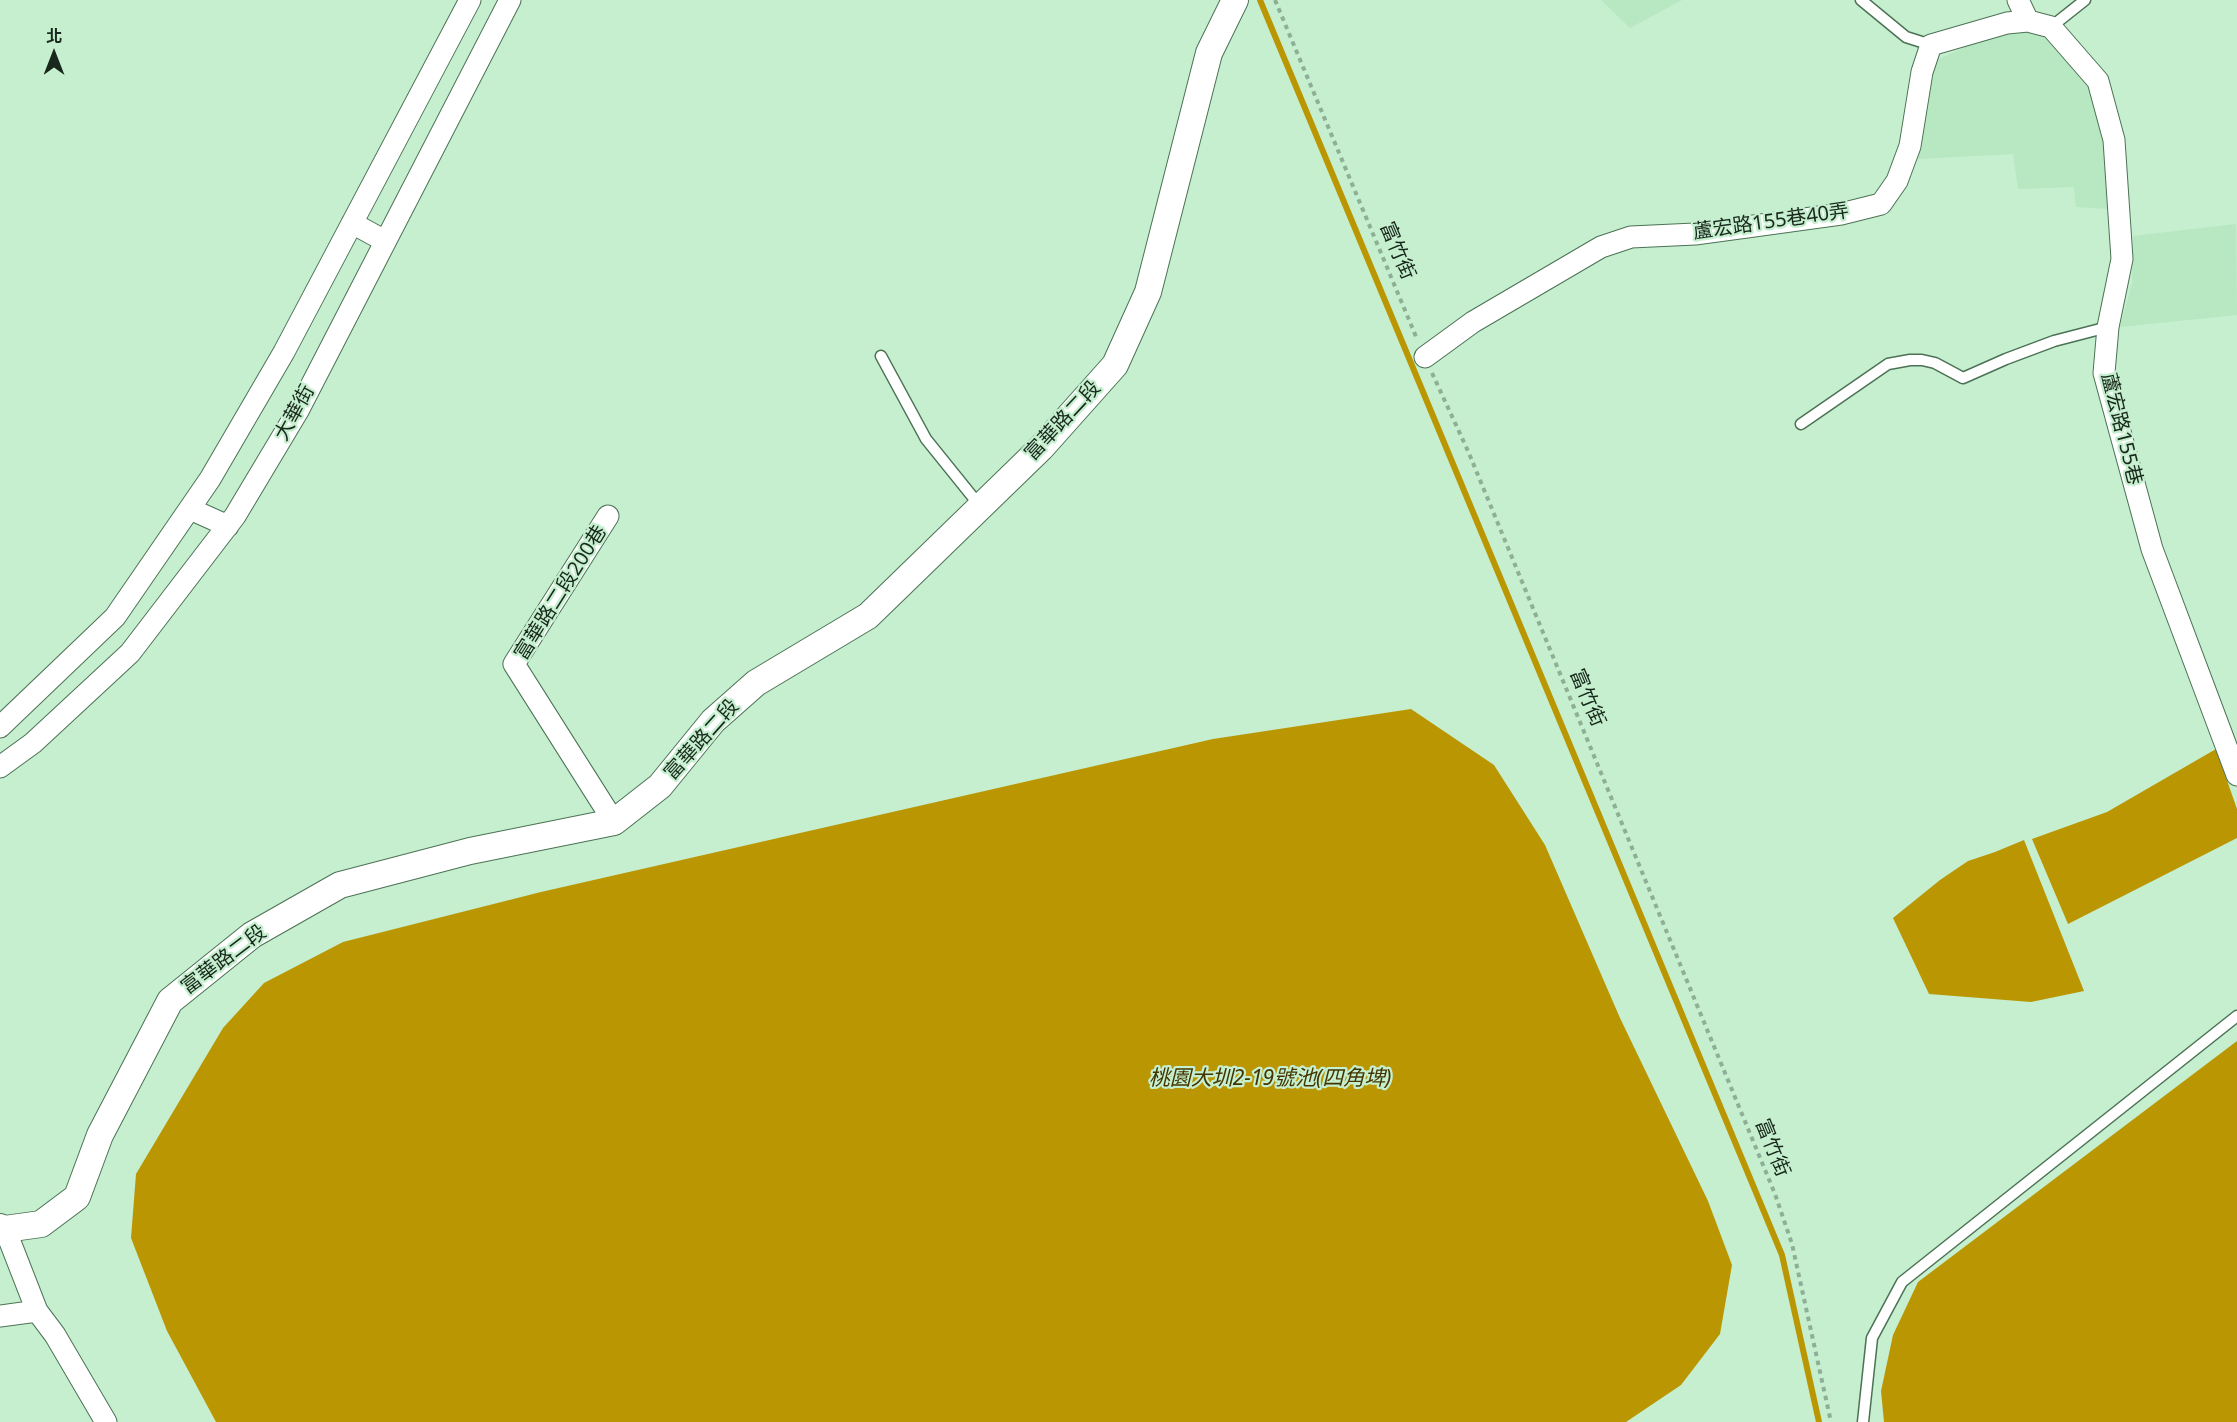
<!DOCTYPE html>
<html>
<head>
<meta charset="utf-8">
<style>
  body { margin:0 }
  #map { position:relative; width:2237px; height:1422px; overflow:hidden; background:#c5efce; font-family:"Noto Sans","Noto Sans TC",sans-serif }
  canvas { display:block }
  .north { position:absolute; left:24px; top:24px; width:60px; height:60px; -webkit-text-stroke:4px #c5efce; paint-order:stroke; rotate:0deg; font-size:16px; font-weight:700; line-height:24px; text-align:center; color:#19281c }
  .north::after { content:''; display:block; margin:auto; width:21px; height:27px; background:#19281c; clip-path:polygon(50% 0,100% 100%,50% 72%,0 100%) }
</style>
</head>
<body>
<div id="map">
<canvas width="2237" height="1422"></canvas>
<div class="north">北</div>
</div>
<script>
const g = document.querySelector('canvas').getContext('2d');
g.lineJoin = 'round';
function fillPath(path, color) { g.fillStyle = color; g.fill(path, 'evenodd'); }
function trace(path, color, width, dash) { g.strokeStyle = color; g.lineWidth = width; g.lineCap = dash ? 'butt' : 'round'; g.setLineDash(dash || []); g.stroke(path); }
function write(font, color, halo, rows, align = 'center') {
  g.font = font + ' "Noto Sans","Noto Sans TC",sans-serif'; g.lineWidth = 4.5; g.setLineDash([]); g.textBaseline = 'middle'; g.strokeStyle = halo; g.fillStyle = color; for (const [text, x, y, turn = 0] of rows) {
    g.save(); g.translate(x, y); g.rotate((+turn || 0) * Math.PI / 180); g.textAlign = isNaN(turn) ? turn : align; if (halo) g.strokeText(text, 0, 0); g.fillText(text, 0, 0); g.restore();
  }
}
fillPath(new Path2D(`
  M 1601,0 L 1682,0 L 1630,28 Z
  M 2001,30 L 2046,32 L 2081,66 L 2104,122 L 2107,209 L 2076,207 L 2074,187 L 2018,189 L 2013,154 L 1918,159 L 1929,79 L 1939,59 Z
  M 2236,224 L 2237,315 L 2120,327 L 2132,283 L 2133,236 Z`), '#b7e8c1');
fillPath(new Path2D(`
  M 1411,709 L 1494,765 L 1545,845 L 1620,1018 L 1708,1201 L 1732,1265 L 1720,1334 L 1681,1385 L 1626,1422 L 216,1422 L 167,1331 L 131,1238 L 136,1174 L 223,1028 L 264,983 L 343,942 L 541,892 L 1213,739 Z
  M 2216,749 L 2237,809 L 2237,838 L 2068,924 L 2032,839 L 2107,812 Z
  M 2024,840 L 2084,991 L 2031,1002 L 1929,994 L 1893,918 L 1940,880 L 1968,861 L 1995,852 Z
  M 2237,1041 L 2237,1422 L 1884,1422 L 1881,1391 L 1893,1335 L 1918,1282 Z`), '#bb9603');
trace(new Path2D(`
  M 1260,0 L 1782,1255 L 1819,1422`), '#bb9603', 6);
const service = new Path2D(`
  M 1861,0 L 1906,37 L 1931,45
  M 2051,27 L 2085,0
  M 881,356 L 926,439 L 980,506
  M 1801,424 L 1888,364 L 1910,360 L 1922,360 L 1935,363 L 1963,378 L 2006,359 L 2054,341 L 2108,327
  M 1863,1422 L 1872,1338 L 1902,1282 L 2237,1016`);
const minor = new Path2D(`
  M 2018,0 L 2028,21
  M 352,223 L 385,241
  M 1425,357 L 1473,322 L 1601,247 L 1631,237 L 1695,234 L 1754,226 L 1841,214 L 1881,204 L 1897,181 L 1910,146 L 1922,72 L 1931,45 L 2007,23 L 2028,21 L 2051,27 L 2098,81 L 2114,140 L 2122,259 L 2108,327 L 2104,373 L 2152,549 L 2237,775
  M 190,509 L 228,526
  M 608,516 L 514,664 L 614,822
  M 0,727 L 115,617 L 210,479 L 284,352 L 470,0
  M 0,767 L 33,743 L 130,653 L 235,516 L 299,409 L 510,0
  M 5,1229 L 37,1311 L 55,1335 L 106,1422
  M 0,1316 L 37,1311`);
const tertiary = new Path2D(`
  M 0,1227 L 5,1229 L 41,1224 L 77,1197 L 100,1135 L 170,1001 L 252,935 L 340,885 L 470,851 L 614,822 L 660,786 L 713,721 L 756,683 L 868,616 L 1041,448 L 1115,365 L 1148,292 L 1209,53 L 1235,0`);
trace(service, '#4c7255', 13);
trace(minor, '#4c7255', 23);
trace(tertiary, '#4c7255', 28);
trace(new Path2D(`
  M 1275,0 L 1417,339
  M 1432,373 L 1468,451 L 1775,1194 L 1792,1244 L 1831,1422`), '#8eaf95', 4, [4.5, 4.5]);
trace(service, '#fff', 10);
trace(minor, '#fff', 21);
trace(tertiary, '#fff', 26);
write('20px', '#19281c', '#c5efce', [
  ["蘆宏路155巷40弄",1771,222,-8],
  ["富竹街",1397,251,67],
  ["大華街",295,413,-61],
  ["富華路二段",1063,421,-47],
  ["蘆宏路155巷",2121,429,76],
  ["富華路二段200巷",561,593,-58],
  ["富竹街",1587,698,67],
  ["富華路二段",702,740,-48],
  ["富華路二段",224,960,-37],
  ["富竹街",1772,1148,68]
]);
write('italic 21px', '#433400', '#c5efce', [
  ["桃園大圳2-19號池(四角埤)",1270,1079]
]);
</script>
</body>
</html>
